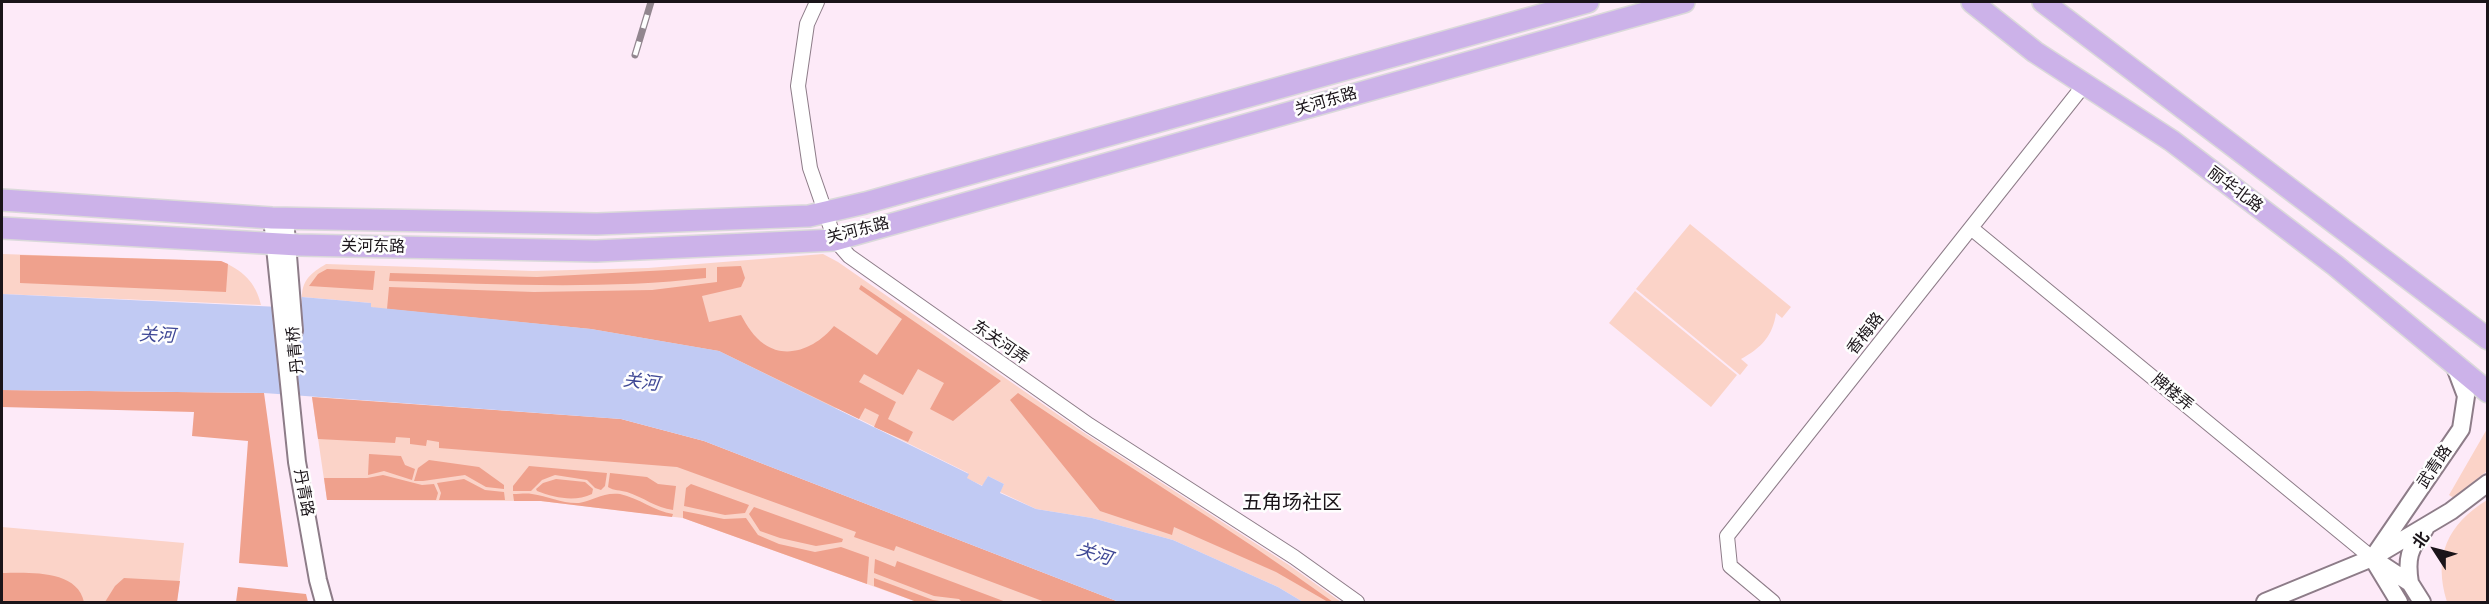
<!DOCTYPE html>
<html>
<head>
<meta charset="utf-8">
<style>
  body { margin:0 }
  #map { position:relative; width:2489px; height:604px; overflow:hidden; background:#fdeaf8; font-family:"Archivo Narrow","Noto Sans SC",sans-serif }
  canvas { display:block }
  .frame { position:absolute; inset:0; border:3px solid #1a1419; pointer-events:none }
  .north { position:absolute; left:2405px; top:520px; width:60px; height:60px; -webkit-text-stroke:4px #fefefe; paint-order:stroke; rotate:306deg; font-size:16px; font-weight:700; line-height:24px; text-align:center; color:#1a1419 }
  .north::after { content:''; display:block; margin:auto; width:21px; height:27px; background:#1a1419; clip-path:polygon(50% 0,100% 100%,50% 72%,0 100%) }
</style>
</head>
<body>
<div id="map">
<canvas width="2489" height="604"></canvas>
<div class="frame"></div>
<div class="north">北</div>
</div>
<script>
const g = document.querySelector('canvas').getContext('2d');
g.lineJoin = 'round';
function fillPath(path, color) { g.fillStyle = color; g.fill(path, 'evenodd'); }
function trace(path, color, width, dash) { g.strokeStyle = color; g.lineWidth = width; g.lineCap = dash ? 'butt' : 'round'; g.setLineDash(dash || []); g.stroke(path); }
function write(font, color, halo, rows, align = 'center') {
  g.font = font + ' "Archivo Narrow","Noto Sans SC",sans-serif'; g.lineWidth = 5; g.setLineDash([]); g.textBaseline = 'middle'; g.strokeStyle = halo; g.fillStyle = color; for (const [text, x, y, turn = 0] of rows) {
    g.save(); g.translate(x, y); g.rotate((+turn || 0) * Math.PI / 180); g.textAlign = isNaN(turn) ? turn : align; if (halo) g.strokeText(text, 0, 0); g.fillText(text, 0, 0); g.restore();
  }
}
fillPath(new Path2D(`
  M 1690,224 L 1791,307 L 1782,318 L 1776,313 C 1773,336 1761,348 1741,359 L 1748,365 L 1740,375 L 1636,289 Z
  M 2,254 L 221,261 C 242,270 256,282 261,305 L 2,294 Z
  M 823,254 L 838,262 L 1083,432 L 1289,565 L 1341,602 L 1303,602 L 1278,587 L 1173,540 L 1092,518 L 1036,509 L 1000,492 L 1004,484 L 988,476 L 983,486 L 966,478 L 968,473 L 839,409 L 370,307 L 371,303 L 302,297 C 302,280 311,273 326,264 L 533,271 L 648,268 Z
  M 1635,291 L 1737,375 L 1711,407 L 1609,323 Z
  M 312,397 L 621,419 L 1119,602 L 917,602 L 683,518 L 540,501 L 327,500 Z
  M 2487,429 L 2487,471 L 2454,498 L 2449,495 Z
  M 2487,500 L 2487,602 L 2447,602 C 2433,556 2447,525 2487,500 Z
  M 2,527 L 184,543 L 177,602 L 2,602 Z`), '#fbd3c8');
fillPath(new Path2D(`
  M 20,255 L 221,261 L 228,264 L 226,292 L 20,283 Z
  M 741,266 L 745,278 L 741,287 L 702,296 L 709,322 L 741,315 C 747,326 754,337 764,344 C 788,361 818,346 834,326 L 877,355 L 902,319 L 859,289 L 861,285 L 1001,381 L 953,421 L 930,409 L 944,383 L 918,369 L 903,395 L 864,374 L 859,382 L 896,402 L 888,419 L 913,432 L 908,442 L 874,427 L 879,415 L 865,408 L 859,419 L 719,351 L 591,329 L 387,309 L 389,287 L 534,292 L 652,290 L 717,282 L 717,267 Z
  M 706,268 L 706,278 C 601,290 495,284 389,281 L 390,273 L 537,277 Z
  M 327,269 L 375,271 L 373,290 L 309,286 L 318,274 Z
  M 2,390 L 264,393 L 288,567 L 239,563 L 248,441 L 192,436 L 194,412 L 2,407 Z
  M 1018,393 C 1122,464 1231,528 1333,602 L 1328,602 L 1276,572 L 1174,527 L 1172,535 L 1100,511 L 1010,400 Z
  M 312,397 L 621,419 L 704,441 L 1119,602 L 1045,602 L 896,546 L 894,551 L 854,537 L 856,532 L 677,467 L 439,448 L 439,442 L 427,440 L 426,446 L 410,444 L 410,438 L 396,437 L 395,443 L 318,439 Z
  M 369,454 L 401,456 L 405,465 L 415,469 L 412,480 L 384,471 L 368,475 Z
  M 429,460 L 479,467 L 504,485 L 504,489 L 486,487 L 465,475 L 423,481 L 414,481 L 418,468 Z
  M 529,466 L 607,473 L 605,486 L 601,490 L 595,488 L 587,480 L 555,475 L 542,480 L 531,491 L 513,491 L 513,486 Z
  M 610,473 L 647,477 L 658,484 L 676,486 L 673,510 C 656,508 643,497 627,492 C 620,490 614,491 608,487 Z
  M 383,475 L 422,485 L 434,484 L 438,493 L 436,500 L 327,500 L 324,478 L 367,478 Z
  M 464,479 L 485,490 L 504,492 L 505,500 L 439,500 L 441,493 L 437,483 Z
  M 556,479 L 585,482 L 593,489 L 592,494 C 575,502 555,498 537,491 L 536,489 L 543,483 Z
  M 691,484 L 749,505 L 745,513 L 725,515 L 684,506 L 686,488 Z
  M 513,494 C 520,494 526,493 532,494 C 548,496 563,504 579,503 C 593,501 602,492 620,494 C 639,498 654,511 673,514 L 672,517 L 541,501 L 514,501 Z
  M 754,507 L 843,539 L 842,542 L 816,546 L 780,538 L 760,531 L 749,514 Z
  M 683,511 L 724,519 L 746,518 L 758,535 L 779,544 L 815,552 L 841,547 L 869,557 L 867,584 L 683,518 Z
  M 875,559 L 895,567 L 897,561 L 1006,602 L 962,602 L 959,599 L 934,596 L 874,573 Z
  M 2,573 C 27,573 77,569 84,602 L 2,602 Z
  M 124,578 L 180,581 L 177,602 L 105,602 L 115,586 Z
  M 874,578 L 933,600 L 947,602 L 917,602 L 874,586 Z
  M 238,587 L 306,594 L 308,602 L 236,602 Z`), '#efa18d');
fillPath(new Path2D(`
  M 2,294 L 301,308 L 302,297 L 371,303 L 371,307 L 591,329 L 719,351 L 969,474 L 967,478 L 982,486 L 988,476 L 1004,484 L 1000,493 L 1036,509 L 1092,518 L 1173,540 L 1278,587 L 1303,602 L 1119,602 L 704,441 L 621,419 L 264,393 L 2,390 Z`), '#c1caf3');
const minor = new Path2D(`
  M 817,2 L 807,24 L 798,86 L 810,168 L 835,240 L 849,256 L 1089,425 L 1294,557 L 1357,602
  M 1971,228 L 2372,558
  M 1773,602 L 1730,566 L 1727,536 L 2084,85`);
const tertiary = new Path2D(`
  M 272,218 L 297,462 L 318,580 L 324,602
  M 285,218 L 294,331
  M 2376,553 L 2461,429 L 2466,396 L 2455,367
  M 2372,558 L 2410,583 L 2422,602
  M 2376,564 L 2399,602
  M 2410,583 C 2406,559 2409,548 2425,529
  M 2265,602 L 2372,558 L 2451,511 L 2488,483`);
const primary = new Path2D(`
  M 1972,2 L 2035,52 L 2172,141 L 2336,266 L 2488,392
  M 2043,2 L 2488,339
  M 2,200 L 272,218 L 597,224 L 809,216 L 865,203 L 1588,2
  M 2,228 L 298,245 L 596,251 L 835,240 L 1684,2`);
trace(minor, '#8d7c88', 16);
trace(tertiary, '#8d7c88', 20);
trace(primary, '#dad9da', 24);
trace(minor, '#fff', 14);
trace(tertiary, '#fff', 16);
trace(primary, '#ccb2e9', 21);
const rail = new Path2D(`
  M 635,55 L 651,2`);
trace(rail, '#92868f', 7);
trace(rail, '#fefefe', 4.5, [14]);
write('16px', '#1a1419', '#fefefe', [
  ["关河东路",1326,102,-16],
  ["丽华北路",2235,190,37],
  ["关河东路",858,231,-14],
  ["关河东路",373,247,1],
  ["香梅路",1866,334,-52],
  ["东关河弄",1000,343,35],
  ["丹青桥",296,350,-96],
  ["牌楼弄",2172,393,39],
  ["武青路",2435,467,-56],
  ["丹青路",303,493,80]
]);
write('italic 18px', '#3e4795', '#fefefe', [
  ["关河",157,336,3],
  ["关河",641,383,7],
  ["关河",1094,555,17]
]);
write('20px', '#1a1419', '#fefefe', [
  ["五角场社区",1292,504]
]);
</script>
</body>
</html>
